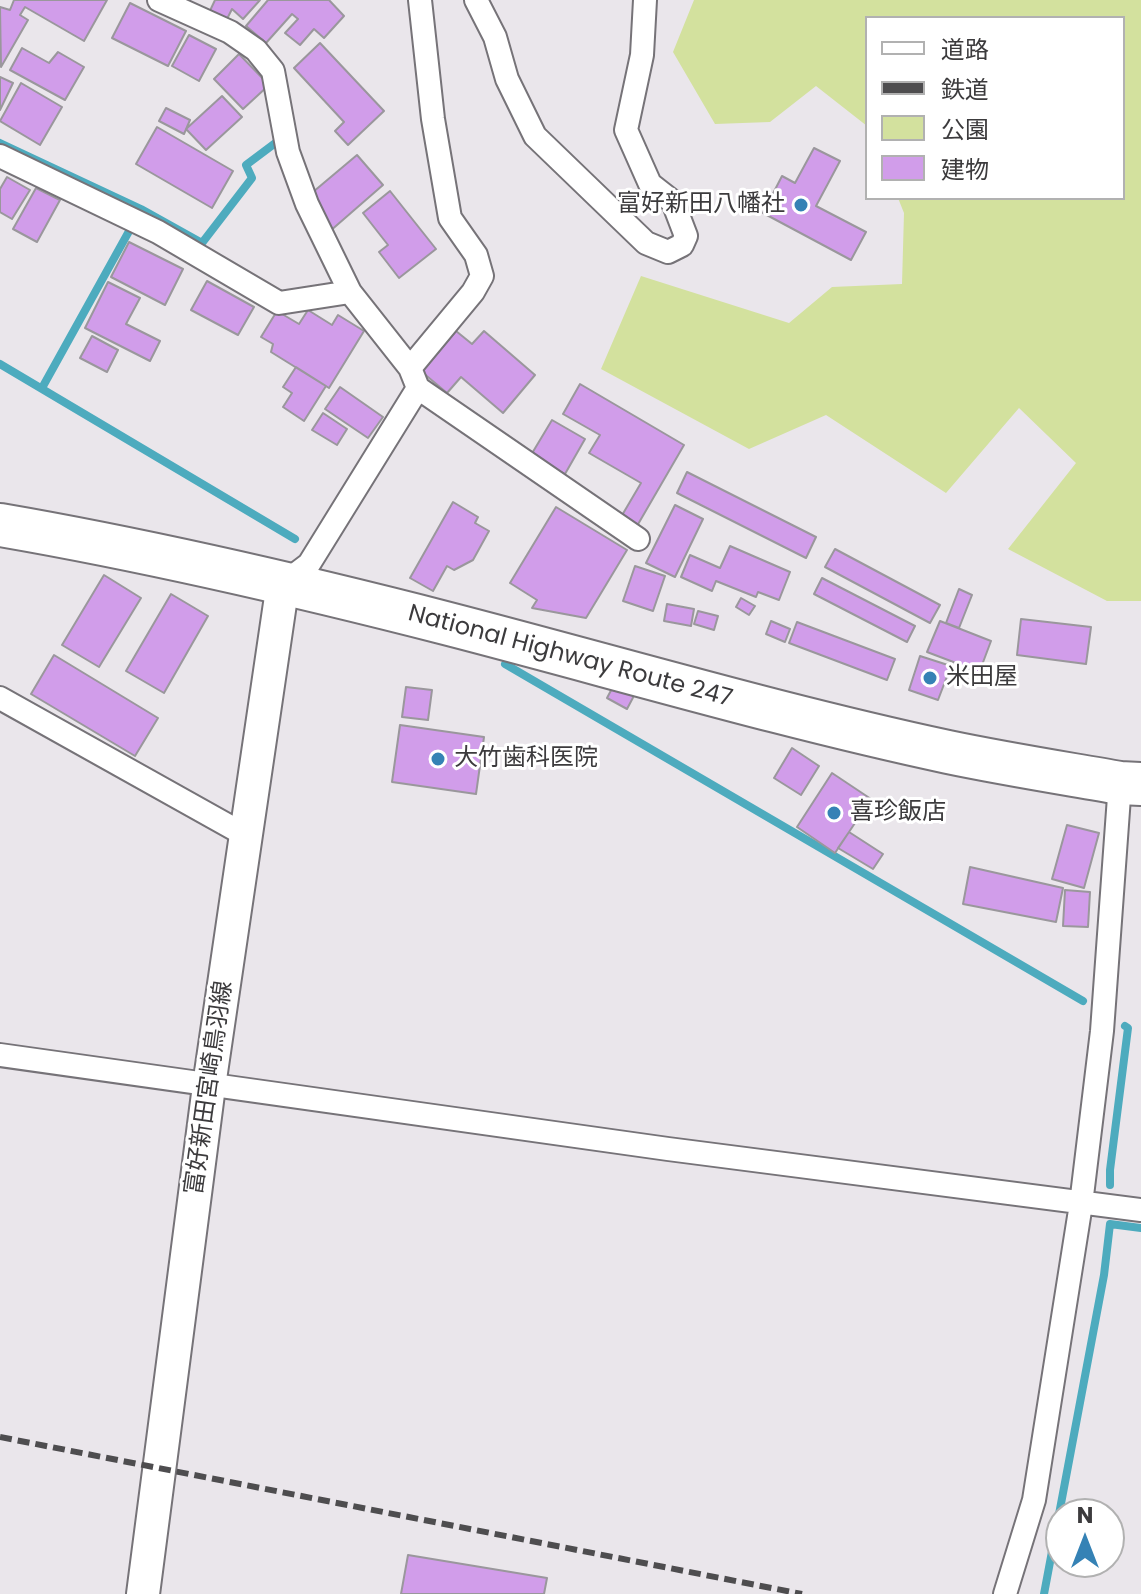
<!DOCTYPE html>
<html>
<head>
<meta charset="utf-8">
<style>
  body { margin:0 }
  #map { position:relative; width:1141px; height:1594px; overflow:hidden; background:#eae6eb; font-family:Poppins,"Noto Sans JP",sans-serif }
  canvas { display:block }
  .legend { position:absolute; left:865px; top:16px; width:260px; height:184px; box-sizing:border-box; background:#fff; border:2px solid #b1b1b1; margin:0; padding:10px 14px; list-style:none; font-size:24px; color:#3c3b3d }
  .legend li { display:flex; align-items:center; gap:16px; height:40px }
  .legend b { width:40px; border:2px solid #b1b1b1 }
  .north { position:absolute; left:1045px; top:1498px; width:80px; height:80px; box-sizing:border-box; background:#fff; border:2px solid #b1b1b1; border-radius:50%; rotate:0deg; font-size:22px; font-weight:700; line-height:32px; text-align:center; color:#3c3b3d }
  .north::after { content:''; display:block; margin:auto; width:28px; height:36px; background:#3582b5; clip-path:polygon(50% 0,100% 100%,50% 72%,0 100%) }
</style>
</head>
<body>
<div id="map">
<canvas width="1141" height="1594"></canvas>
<ul class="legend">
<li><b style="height:10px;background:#fff"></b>道路</li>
<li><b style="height:10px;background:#4e4d4f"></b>鉄道</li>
<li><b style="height:22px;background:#d3e19e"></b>公園</li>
<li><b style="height:22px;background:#d19dea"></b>建物</li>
</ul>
<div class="north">N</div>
</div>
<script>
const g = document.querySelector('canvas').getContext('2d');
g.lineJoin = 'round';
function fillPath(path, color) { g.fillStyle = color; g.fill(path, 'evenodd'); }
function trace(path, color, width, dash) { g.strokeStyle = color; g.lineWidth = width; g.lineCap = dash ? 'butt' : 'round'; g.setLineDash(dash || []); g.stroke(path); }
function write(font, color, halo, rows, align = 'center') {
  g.font = font + ' Poppins,"Noto Sans JP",sans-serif'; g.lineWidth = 6; g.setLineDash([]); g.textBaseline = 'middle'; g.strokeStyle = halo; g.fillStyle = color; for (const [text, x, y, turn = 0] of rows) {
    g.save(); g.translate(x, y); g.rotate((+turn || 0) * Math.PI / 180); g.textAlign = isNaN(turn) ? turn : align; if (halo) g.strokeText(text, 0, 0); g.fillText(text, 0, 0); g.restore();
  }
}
fillPath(new Path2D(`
  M 694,0 L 1141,0 L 1141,601 L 1107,601 L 1008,549 L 1076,463 L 1019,408 L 946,493 L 826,415 L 749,449 L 601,369 L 641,276 L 789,323 L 832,287 L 902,284 L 904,213 L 898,198 L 1123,198 L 1123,18 L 867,18 L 867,126 L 816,86 L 770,122 L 715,124 L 673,52 Z`), '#d3e19e');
trace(new Path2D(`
  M 0,143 L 141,209 L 202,243 L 252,178 L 246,165 L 282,138
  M 0,364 L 295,539
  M 42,388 L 133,224
  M 505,664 L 1083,1001
  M 1110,1185 L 1110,1170 L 1128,1028 L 1125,1026
  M 1044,1594 L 1104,1275 L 1110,1224 L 1141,1228`), '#4dabbe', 8);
const building = new Path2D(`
  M 14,0 L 107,0 L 84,41 L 25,7 L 20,15 L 28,20 L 1,67 L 0,7 L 10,10 Z
  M 215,0 L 260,0 L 243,19 L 232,9 L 225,23 L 208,15 Z
  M 268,0 L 329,0 L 344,16 L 324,38 L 314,29 L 300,45 L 285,33 L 298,19 L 292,14 L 266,43 L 246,26 Z
  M 130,3 L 186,31 L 168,66 L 112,38 Z
  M 189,35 L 216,49 L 199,81 L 172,66 Z
  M 320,43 L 384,111 L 348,145 L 335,131 L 344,122 L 294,68 Z
  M 22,48 L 49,63 L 58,52 L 84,67 L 65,100 L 10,70 Z
  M 239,54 L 269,85 L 243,109 L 214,79 Z
  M 0,77 L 13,83 L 0,110 Z
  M 21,83 L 62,107 L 40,145 L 0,121 Z
  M 222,96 L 242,117 L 206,150 L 186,129 Z
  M 166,108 L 190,120 L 184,134 L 159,121 Z
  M 157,127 L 233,171 L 212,208 L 136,164 Z
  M 814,148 L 840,161 L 816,206 L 866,232 L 851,260 L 763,213 L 782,176 L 795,183 Z
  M 357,155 L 383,185 L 329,232 L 313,192 Z
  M 7,177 L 30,190 L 12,219 L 0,212 L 0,189 Z
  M 36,188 L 60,200 L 37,242 L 13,229 Z
  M 390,191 L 436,249 L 399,278 L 379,252 L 388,245 L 363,213 Z
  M 129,242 L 183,269 L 165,305 L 111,277 Z
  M 207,281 L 254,307 L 238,335 L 191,310 Z
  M 108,282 L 140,298 L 126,324 L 160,341 L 150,361 L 85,328 Z
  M 308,310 L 332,325 L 338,315 L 364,331 L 329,388 L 271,352 L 273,344 L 261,337 L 277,311 L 299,324 Z
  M 456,331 L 472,344 L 484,331 L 535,375 L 503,413 L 461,377 L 447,393 L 422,372 Z
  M 92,336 L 118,350 L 107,372 L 80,358 Z
  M 296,367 L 326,386 L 304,421 L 283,407 L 292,393 L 283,387 Z
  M 580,384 L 684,445 L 637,526 L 621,517 L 641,483 L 589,453 L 600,435 L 563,414 Z
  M 340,387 L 383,417 L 368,438 L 325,409 Z
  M 323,413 L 347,429 L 337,445 L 312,430 Z
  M 552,420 L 585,439 L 565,474 L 531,455 Z
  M 687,472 L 816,537 L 806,558 L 677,493 Z
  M 453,502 L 478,517 L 475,523 L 489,531 L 473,560 L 454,570 L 447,566 L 433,591 L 410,578 Z
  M 675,505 L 703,519 L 675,577 L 646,563 Z
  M 556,507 L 627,550 L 586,618 L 532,608 L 537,600 L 510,583 Z
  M 730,546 L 790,572 L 779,600 L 758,592 L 756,597 L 716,581 L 712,591 L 681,577 L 690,555 L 720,568 Z
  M 835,549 L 940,605 L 930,623 L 825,567 Z
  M 635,566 L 665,576 L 653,611 L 623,601 Z
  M 104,575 L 141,598 L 99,667 L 62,645 Z
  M 822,578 L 915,626 L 907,642 L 814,594 Z
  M 959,589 L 972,595 L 959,628 L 946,623 Z
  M 171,594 L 208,616 L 164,693 L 126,671 Z
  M 741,598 L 755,606 L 749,615 L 736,607 Z
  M 667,604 L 694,609 L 691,626 L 664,621 Z
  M 698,611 L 718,616 L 714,630 L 694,624 Z
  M 1021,619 L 1091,627 L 1086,664 L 1017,655 Z
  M 771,621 L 790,629 L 785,642 L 766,634 Z
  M 940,621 L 991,641 L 979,673 L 969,669 L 967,674 L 953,669 L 956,663 L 927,652 Z
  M 797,622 L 895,659 L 887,680 L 789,643 Z
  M 54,655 L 158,718 L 135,756 L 31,694 Z
  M 920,656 L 951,666 L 938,700 L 909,690 Z
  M 617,679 L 637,690 L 627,709 L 607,698 Z
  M 406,687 L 432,690 L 428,720 L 402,717 Z
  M 400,725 L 484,737 L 476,794 L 392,782 Z
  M 792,748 L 819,766 L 801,795 L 774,778 Z
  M 832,773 L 871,799 L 835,853 L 797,827 Z
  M 1067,825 L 1099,833 L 1084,888 L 1052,879 Z
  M 849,832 L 883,854 L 873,869 L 838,848 Z
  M 970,867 L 1063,888 L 1056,922 L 963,904 Z
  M 1065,890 L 1090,892 L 1088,927 L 1063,926 Z
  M 408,1555 L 547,1578 L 544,1594 L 401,1594 Z`);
fillPath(building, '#d19dea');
trace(building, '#9a979c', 2);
const street = new Path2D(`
  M 159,0 L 230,32 L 256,50 L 273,71 L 288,152 L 307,204 L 350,292 L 410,368 L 418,388 L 638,539
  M 476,0 L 495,37 L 507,79 L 535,136 L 646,243 L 668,252 L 682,245 L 686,236 L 673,202 L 650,184 L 626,130 L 642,55 L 645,0
  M 0,156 L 158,232 L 279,303 L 350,292
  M 410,368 L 473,292 L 482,276 L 476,255 L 450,218 L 433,119 L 420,0
  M 284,583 L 309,564 L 418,388
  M 0,698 L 245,835
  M 0,1055 L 668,1149 L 1141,1210
  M 1005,1594 L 1034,1500 L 1081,1204 L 1102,1031 L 1120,783`);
const secondary = new Path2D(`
  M 143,1594 L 209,1086 L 283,583`);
const highway = new Path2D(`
  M 0,525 C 151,551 301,586 449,624 C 615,667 780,716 948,752 C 1005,764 1063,773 1120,783 L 1141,784`);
trace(street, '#767378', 26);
trace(secondary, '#767378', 36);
trace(highway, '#767378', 46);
trace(street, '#fff', 22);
trace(secondary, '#fff', 32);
trace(highway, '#fff', 42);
trace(new Path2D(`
  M 0,1437 L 802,1594`), '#4e4d4f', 6, [12, 6]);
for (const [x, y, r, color] of [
  [801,205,8,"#3582b5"],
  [930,678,8,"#3582b5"],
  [438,759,8,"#3582b5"],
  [834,813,8,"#3582b5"]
]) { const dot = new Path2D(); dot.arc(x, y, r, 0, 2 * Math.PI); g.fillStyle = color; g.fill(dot); trace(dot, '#fff', 3); }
write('24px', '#3c3b3d', '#fff', [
  ["富好新田八幡社",785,205,"right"],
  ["米田屋",946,678],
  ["大竹歯科医院",454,759],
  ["喜珍飯店",850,813]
], 'left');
write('24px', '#3c3b3d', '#fff', [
  ["National Highway Route 247",570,657,15],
  ["富好新田宮崎鳥羽線",210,1088,-82]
]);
</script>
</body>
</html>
